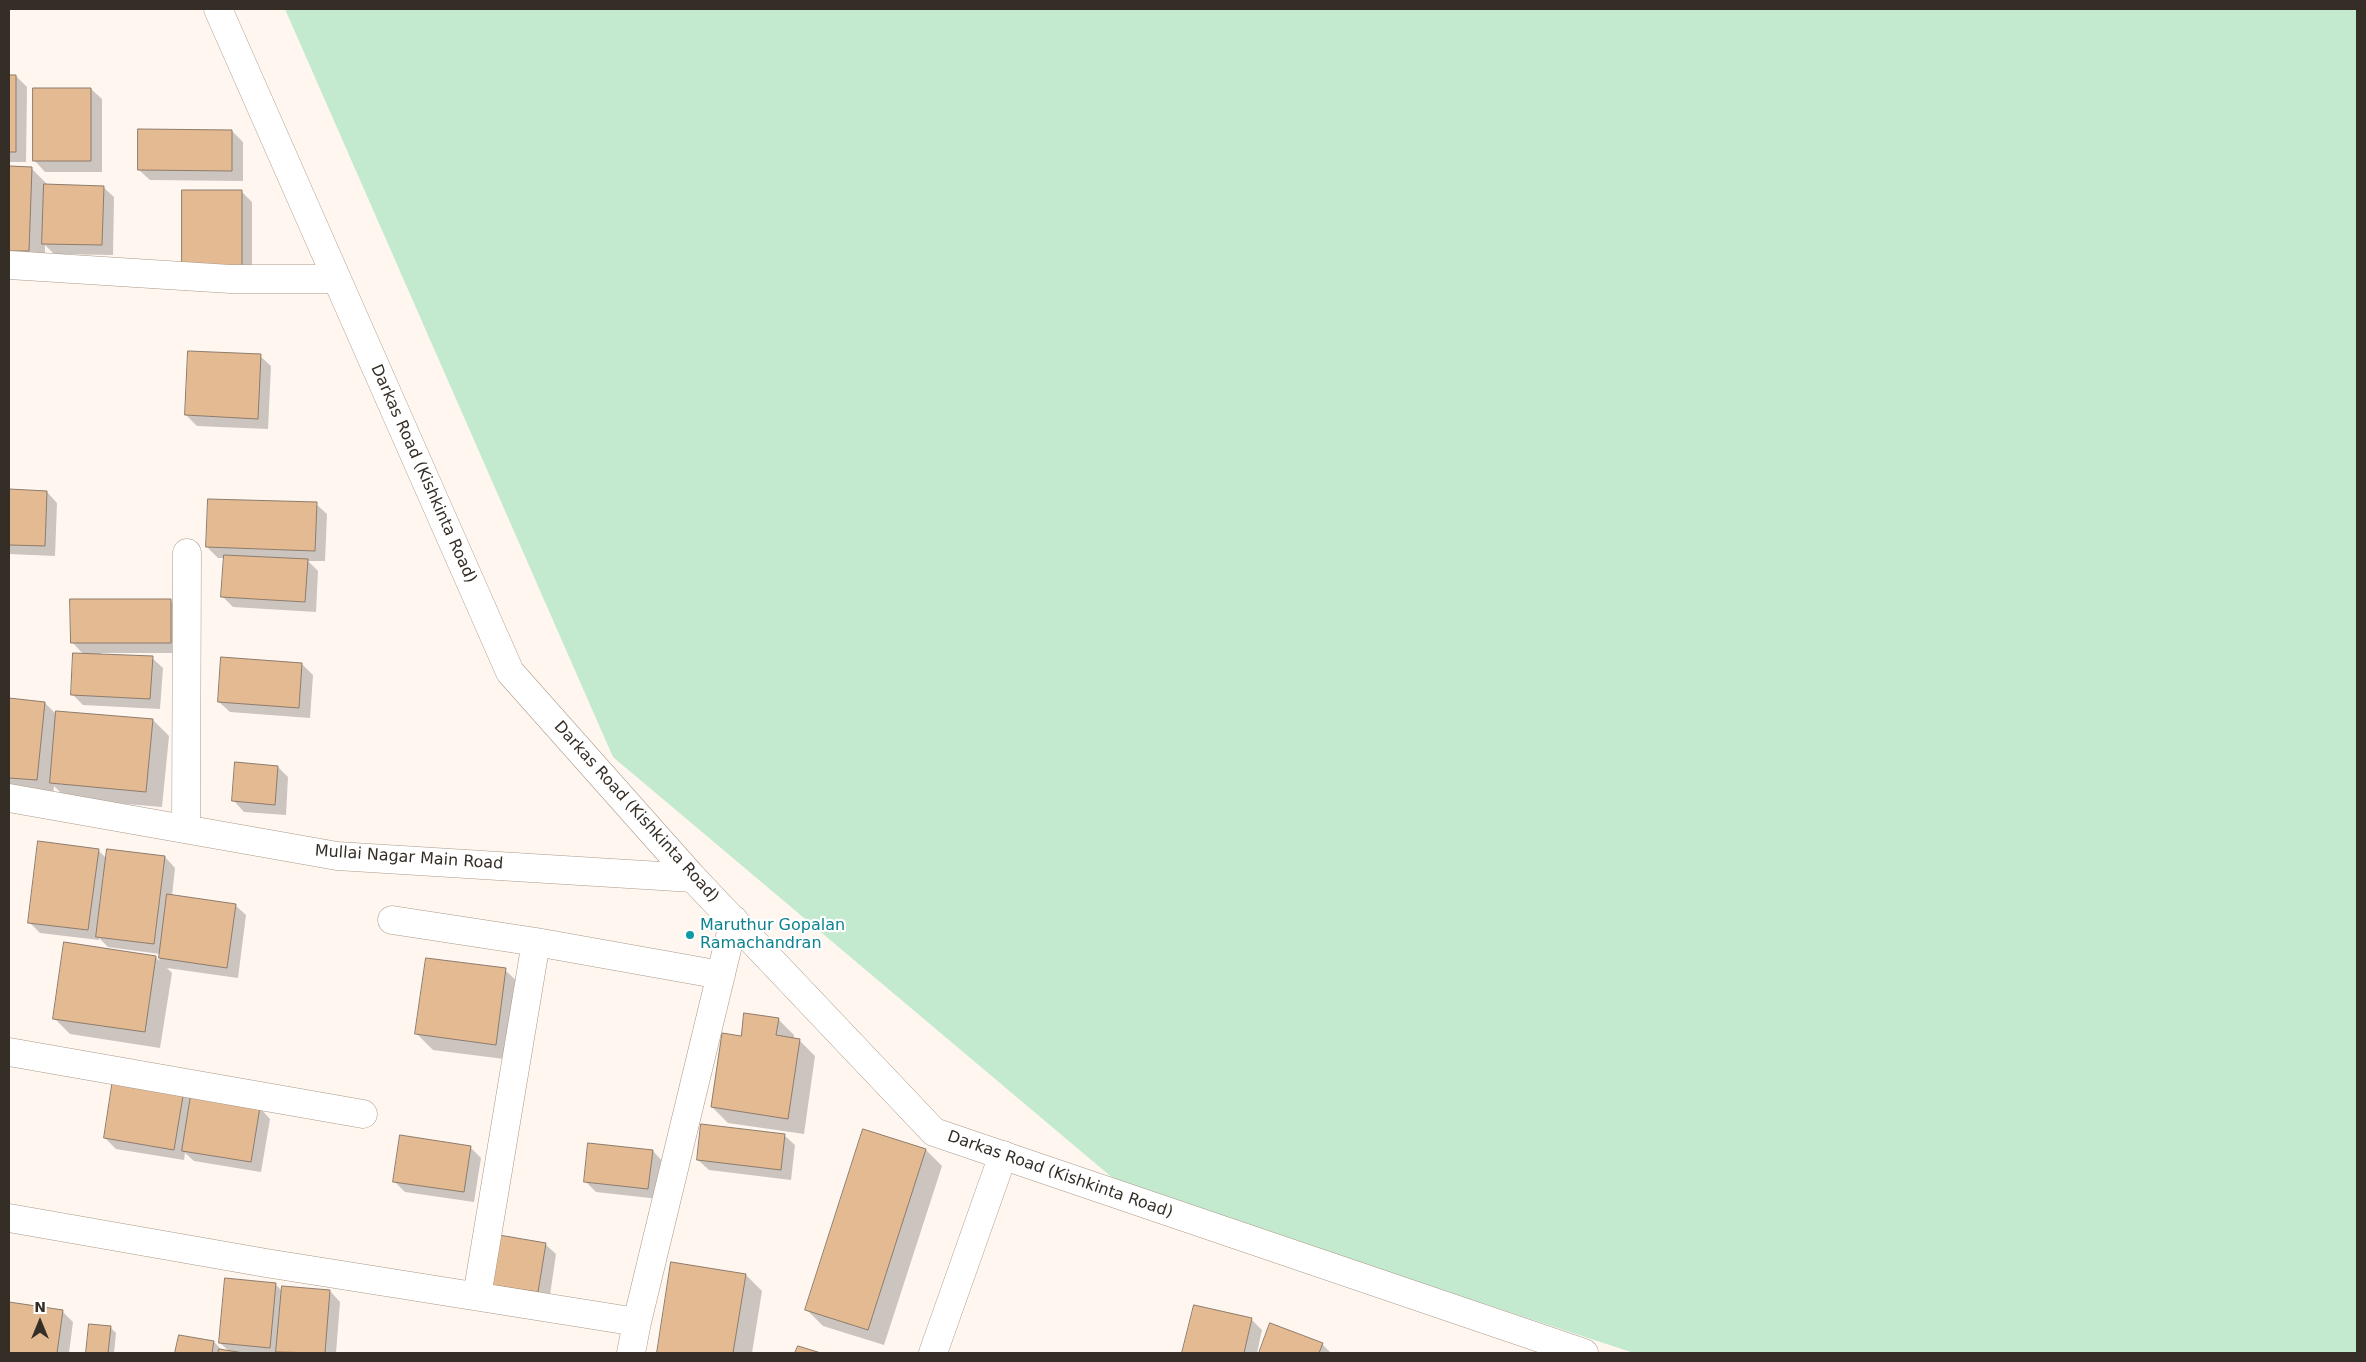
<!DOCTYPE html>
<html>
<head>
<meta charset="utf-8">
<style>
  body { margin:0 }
  #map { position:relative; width:2366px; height:1362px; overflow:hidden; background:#fef6ef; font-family:"DejaVu Sans",sans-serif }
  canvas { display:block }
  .frame { position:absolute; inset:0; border:10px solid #352e27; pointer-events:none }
  .north { position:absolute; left:15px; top:1297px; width:50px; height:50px; -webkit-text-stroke:4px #fff; paint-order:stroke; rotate:0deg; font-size:14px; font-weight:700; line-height:20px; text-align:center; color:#352e27 }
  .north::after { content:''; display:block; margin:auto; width:18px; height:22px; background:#352e27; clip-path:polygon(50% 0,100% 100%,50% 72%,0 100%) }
</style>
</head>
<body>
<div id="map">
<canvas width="2366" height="1362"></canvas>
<div class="frame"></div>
<div class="north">N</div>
</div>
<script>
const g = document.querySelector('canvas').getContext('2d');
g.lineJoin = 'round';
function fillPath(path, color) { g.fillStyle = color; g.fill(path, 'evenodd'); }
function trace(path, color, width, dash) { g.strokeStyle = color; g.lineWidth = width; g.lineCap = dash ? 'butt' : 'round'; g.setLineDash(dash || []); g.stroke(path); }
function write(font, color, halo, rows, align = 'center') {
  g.font = font + ' "DejaVu Sans",sans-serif'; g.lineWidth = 4.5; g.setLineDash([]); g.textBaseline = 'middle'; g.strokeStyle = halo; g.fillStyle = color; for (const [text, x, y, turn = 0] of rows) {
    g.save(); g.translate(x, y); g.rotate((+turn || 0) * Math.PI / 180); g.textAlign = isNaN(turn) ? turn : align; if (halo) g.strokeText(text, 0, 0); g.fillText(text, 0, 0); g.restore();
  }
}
fillPath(new Path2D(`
  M 285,9 L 2357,9 L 2357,1353 L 1634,1353 L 1121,1185 L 613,757 Z`), '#c3e9cf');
fillPath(new Path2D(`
  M 9,76 L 16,76 L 27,87 L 26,162 L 9,162 Z
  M 91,89 L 102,99 L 102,172 L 45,172 L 35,161 Z
  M 232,131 L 243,142 L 243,181 L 150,180 L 139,170 Z
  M 9,168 L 31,168 L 47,184 L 103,187 L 114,197 L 113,255 L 54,254 L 45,245 L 45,267 L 9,266 Z
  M 241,191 L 252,202 L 252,284 L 193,284 Z
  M 260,356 L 271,366 L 268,429 L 197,426 L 186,415 Z
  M 9,491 L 47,492 L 57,503 L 55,556 L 9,554 Z
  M 316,504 L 327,514 L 325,561 L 308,561 L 318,571 L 316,612 L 233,607 L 223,597 L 225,558 L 218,558 L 207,547 Z
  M 170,600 L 181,611 L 181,653 L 101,653 L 101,655 L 152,658 L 163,668 L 160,709 L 83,705 L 72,694 L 84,655 L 72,642 Z
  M 302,664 L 313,675 L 310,718 L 230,712 L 219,702 Z
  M 9,699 L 45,703 L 57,715 L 153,720 L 169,736 L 162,807 L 67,799 L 54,786 L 53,796 L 9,791 Z
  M 278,767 L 288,777 L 286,815 L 244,812 L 234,801 Z
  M 99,851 L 107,859 L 165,857 L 175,868 L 172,896 L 235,905 L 246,915 L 238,978 L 167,968 L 172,973 L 160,1048 L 70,1034 L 54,1018 L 156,957 L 159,961 L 160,954 L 108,947 L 99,938 L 99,940 L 40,933 L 29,922 Z
  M 505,970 L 521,985 L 512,1060 L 433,1050 L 417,1034 Z
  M 778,1019 L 794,1035 L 794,1039 L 799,1040 L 815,1056 L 804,1134 L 728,1123 L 712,1107 L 742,1038 Z
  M 183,1092 L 191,1099 L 260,1108 L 270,1119 L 261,1172 L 194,1161 L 185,1153 L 184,1160 L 116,1149 L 105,1138 Z
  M 864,1131 L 926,1150 L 942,1166 L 884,1345 L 823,1326 L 807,1310 Z
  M 784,1135 L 795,1145 L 791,1180 L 709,1170 L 698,1160 Z
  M 470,1147 L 481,1158 L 474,1202 L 405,1192 L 394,1181 Z
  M 653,1151 L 663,1162 L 659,1199 L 596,1192 L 585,1181 Z
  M 545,1244 L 556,1254 L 549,1302 L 492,1284 Z
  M 672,1264 L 746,1275 L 762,1291 L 752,1353 L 658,1353 Z
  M 275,1284 L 283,1292 L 330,1291 L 340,1302 L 336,1353 L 177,1353 L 180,1336 L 214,1342 L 222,1350 L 230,1352 L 220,1343 Z
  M 9,1303 L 62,1311 L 73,1322 L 69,1353 L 9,1353 Z
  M 1195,1306 L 1252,1320 L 1262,1330 L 1257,1353 L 1183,1353 Z
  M 90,1325 L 111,1328 L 116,1333 L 114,1353 L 87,1353 Z
  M 1271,1325 L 1322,1344 L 1331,1353 L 1260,1353 Z`), '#0003');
const building = new Path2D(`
  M 9,75 L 16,75 L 16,152 L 9,152 Z
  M 33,88 L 91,88 L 91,161 L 33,161 Z
  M 138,129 L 232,130 L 232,171 L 138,170 Z
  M 9,166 L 32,167 L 29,251 L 9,251 Z
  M 44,184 L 104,186 L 102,245 L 42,244 Z
  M 182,190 L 242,190 L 242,274 L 182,274 Z
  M 188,351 L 261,354 L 258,419 L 185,415 Z
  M 9,489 L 47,491 L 45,546 L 9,545 Z
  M 208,499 L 317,502 L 315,551 L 206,547 Z
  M 224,555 L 308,559 L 305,602 L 221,597 Z
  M 70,599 L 171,599 L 171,643 L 71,643 Z
  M 73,653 L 153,656 L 150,699 L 71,695 Z
  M 221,657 L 302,663 L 299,708 L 218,702 Z
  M 9,698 L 45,702 L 37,780 L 9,778 Z
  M 56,711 L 153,719 L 146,792 L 50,783 Z
  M 235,762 L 278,766 L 275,805 L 232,801 Z
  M 38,841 L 99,849 L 88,930 L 28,923 Z
  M 107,849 L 165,856 L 154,944 L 96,937 Z
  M 167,894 L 236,904 L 227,968 L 159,958 Z
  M 64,942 L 156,956 L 145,1032 L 53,1019 Z
  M 426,958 L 506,968 L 496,1045 L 415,1034 Z
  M 744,1013 L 779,1018 L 776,1035 L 800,1039 L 788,1119 L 711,1107 L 722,1033 L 741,1036 Z
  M 113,1079 L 184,1090 L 174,1150 L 104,1138 Z
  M 191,1095 L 260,1107 L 251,1162 L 182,1151 Z
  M 701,1124 L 785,1134 L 781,1170 L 697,1160 Z
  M 863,1129 L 926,1149 L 868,1330 L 805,1310 Z
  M 400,1135 L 471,1146 L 464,1192 L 393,1182 Z
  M 588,1143 L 653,1150 L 648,1189 L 584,1182 Z
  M 499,1235 L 546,1243 L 538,1292 L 491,1285 Z
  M 671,1262 L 746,1274 L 733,1353 L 657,1353 Z
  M 225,1278 L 276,1283 L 270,1348 L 219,1343 Z
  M 282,1286 L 330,1290 L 325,1353 L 276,1352 Z
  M 9,1302 L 63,1310 L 57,1353 L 9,1353 Z
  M 1194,1305 L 1252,1318 L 1244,1353 L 1182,1353 Z
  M 1270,1323 L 1323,1343 L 1319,1353 L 1259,1353 Z
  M 89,1324 L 111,1326 L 108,1353 L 86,1353 Z
  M 179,1335 L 214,1341 L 212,1353 L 175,1353 Z
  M 798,1346 L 821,1353 L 795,1353 Z
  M 219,1349 L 244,1353 L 218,1353 Z`);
fillPath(building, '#e4ba92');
trace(building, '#8d7b6b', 1);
const street = new Path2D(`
  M 9,265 L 230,279 L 336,279
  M 9,798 L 337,856 L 693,878
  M 186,829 L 187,553
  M 392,920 L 536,942 L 721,975
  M 9,1052 L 363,1114
  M 9,1218 L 266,1263 L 637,1322 L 631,1353
  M 477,1296 L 536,942
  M 637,1322 L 734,920
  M 933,1353 L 1003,1155`);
const secondary = new Path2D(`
  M 218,9 L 510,672 L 693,878 L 934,1132 L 1584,1353`);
trace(street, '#ab9988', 29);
trace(secondary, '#ab9988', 29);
trace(street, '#fff', 28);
trace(secondary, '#fff', 28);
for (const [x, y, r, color] of [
  [690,935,5,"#0f9aa8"]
]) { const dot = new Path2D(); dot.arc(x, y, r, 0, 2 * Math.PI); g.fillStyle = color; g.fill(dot); trace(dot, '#fff', 2); }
write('16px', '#352e27', '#fff', [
  ["Darkas Road (Kishkinta Road)",423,474,66],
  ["Darkas Road (Kishkinta Road)",636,812,48],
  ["Mullai Nagar Main Road",409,858,4],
  ["Darkas Road (Kishkinta Road)",1060,1175,19]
]);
write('16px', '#0d838f', '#fff', [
  ["Maruthur Gopalan",700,926],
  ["Ramachandran",700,944]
], 'left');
</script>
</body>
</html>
